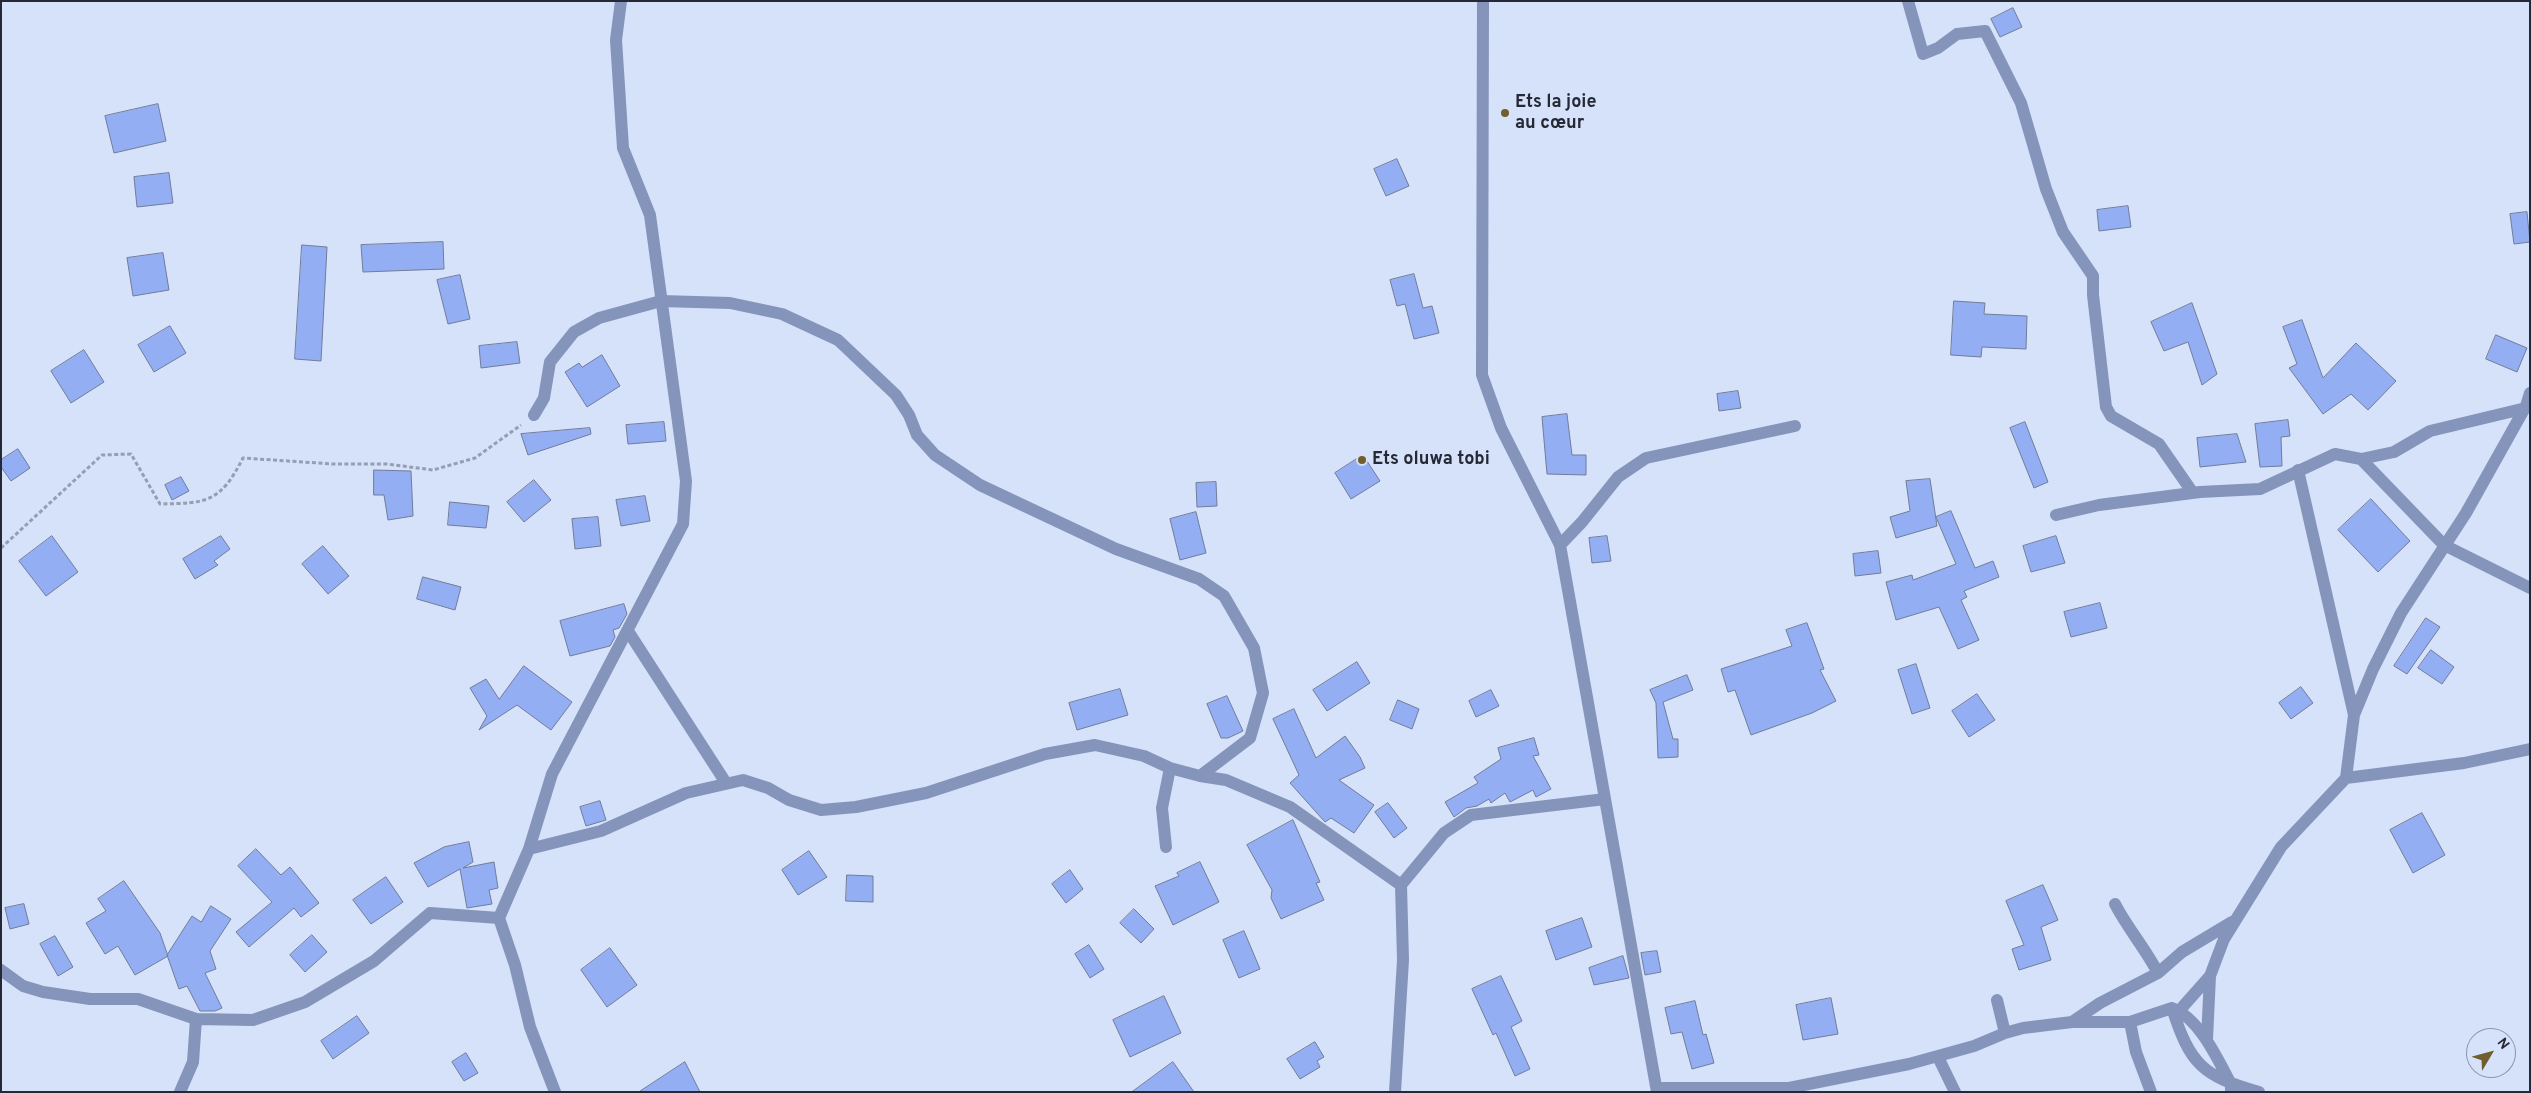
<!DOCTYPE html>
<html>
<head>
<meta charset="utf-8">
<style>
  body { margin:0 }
  #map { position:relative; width:2531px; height:1093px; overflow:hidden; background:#d6e1fa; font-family:Overpass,sans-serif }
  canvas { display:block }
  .frame { position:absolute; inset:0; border:2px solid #252935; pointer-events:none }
  .north { position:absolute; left:2466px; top:1028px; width:50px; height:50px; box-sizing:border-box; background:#d6e1fa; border:1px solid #8f97ab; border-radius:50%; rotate:53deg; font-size:14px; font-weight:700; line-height:20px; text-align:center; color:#252935 }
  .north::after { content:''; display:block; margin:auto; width:18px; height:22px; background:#725e2d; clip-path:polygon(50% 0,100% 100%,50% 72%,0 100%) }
</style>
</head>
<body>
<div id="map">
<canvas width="2531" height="1093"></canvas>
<div class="frame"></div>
<div class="north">N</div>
</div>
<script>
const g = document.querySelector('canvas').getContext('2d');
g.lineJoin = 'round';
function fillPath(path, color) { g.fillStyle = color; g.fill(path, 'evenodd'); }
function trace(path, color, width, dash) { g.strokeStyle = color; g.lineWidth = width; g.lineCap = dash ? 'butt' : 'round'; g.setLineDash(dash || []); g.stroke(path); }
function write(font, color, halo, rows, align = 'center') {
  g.font = font + ' Overpass,sans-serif'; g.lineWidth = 4; g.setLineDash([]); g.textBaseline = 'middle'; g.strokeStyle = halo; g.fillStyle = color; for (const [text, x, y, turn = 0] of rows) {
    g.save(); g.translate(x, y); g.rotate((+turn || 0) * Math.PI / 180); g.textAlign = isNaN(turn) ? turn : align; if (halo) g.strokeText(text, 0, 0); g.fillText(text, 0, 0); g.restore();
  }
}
const building = new Path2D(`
  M 2013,8 L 2022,27 L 2000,37 L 1991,19 Z
  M 158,104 L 166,141 L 114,153 L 105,116 Z
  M 1397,159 L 1409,186 L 1386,196 L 1374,169 Z
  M 169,173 L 173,203 L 137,207 L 134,177 Z
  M 2128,206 L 2131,227 L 2099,231 L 2097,210 Z
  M 2527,212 L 2530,242 L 2514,244 L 2510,214 Z
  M 443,242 L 444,269 L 363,272 L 361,245 Z
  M 302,245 L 327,247 L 321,361 L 295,359 Z
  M 163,253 L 169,290 L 133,296 L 127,258 Z
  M 1414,274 L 1423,308 L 1432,306 L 1439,333 L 1414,339 L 1405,304 L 1397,306 L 1390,280 Z
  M 460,275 L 470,319 L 448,324 L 437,280 Z
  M 1954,301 L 1985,303 L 1984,314 L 2027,316 L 2026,349 L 1982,347 L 1981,357 L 1951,355 Z
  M 2192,303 L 2217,374 L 2202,385 L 2188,342 L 2164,351 L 2151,322 Z
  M 2302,320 L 2323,378 L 2356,343 L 2396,381 L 2368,410 L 2351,394 L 2323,414 L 2289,368 L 2297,364 L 2283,327 Z
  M 170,326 L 186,353 L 154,372 L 138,345 Z
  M 2496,335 L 2527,348 L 2517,372 L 2486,359 Z
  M 517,342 L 520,363 L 481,368 L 479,346 Z
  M 84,350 L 104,382 L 71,403 L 51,371 Z
  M 602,355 L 620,386 L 587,407 L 565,372 L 579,363 L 582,367 Z
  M 1738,391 L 1741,408 L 1719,411 L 1717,394 Z
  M 1567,414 L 1572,455 L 1586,455 L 1586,475 L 1547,474 L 1542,417 Z
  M 2288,420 L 2290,436 L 2281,437 L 2282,466 L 2260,467 L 2255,424 Z
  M 664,422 L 666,441 L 628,444 L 626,425 Z
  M 2025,422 L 2048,482 L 2034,488 L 2010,428 Z
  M 590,428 L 591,434 L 528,455 L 521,434 Z
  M 2237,434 L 2246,462 L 2200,467 L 2197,438 Z
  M 18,449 L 30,468 L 11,481 L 1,467 L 1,460 Z
  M 1363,455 L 1380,481 L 1351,499 L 1335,473 Z
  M 374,470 L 411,471 L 413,516 L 388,520 L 384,495 L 374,495 Z
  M 181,477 L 189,491 L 172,500 L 165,485 Z
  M 1930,479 L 1937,526 L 1896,538 L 1890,517 L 1910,511 L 1906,481 Z
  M 534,480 L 551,500 L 524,522 L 507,502 Z
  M 1216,482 L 1217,506 L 1197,507 L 1196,483 Z
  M 645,496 L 650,521 L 621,526 L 616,500 Z
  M 2371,499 L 2410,541 L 2378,572 L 2338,530 Z
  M 450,502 L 489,506 L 486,528 L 448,525 Z
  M 1951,511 L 1975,568 L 1993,561 L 1999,577 L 1964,591 L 1967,597 L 1961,600 L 1979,640 L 1958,649 L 1939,607 L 1896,620 L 1886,582 L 1912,575 L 1913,580 L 1956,564 L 1936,517 Z
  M 1196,512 L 1206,553 L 1180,560 L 1170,519 Z
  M 598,517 L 601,546 L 575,549 L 572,519 Z
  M 52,536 L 78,572 L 46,596 L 19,561 Z
  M 221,536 L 230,549 L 214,561 L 218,565 L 195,579 L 183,559 Z
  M 1607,536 L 1611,561 L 1592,563 L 1589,538 Z
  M 2056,536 L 2065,563 L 2031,572 L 2023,546 Z
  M 323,546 L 349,576 L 328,594 L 302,564 Z
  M 1878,551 L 1881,573 L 1855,576 L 1853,554 Z
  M 423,577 L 461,587 L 455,610 L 417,599 Z
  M 2100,603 L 2107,628 L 2071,637 L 2064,612 Z
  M 624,604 L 627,614 L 619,628 L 613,630 L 615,637 L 610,646 L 570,656 L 560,621 Z
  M 2426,618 L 2440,627 L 2407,674 L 2394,666 Z
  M 1807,623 L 1824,669 L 1820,670 L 1836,701 L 1812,713 L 1751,735 L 1735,690 L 1728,692 L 1721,669 L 1792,646 L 1786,630 Z
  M 2431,650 L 2454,667 L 2442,684 L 2418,668 Z
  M 1357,662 L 1370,683 L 1327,711 L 1313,690 Z
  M 1916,664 L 1930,708 L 1912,714 L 1898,670 Z
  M 524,666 L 572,702 L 551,730 L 517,705 L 479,730 L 487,716 L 470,688 L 486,679 L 499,699 Z
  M 1687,675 L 1693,690 L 1663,702 L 1673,739 L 1678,739 L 1678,757 L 1658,758 L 1656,703 L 1650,690 Z
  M 2301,687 L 2313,703 L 2291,719 L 2279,703 Z
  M 1120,689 L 1128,715 L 1077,730 L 1069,703 Z
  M 1491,690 L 1499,706 L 1476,717 L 1469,701 Z
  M 1977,694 L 1995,720 L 1969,737 L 1952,711 Z
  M 1227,696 L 1243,731 L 1228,738 L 1221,738 L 1207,704 Z
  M 1398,700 L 1419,709 L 1412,729 L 1390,720 Z
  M 1294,709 L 1316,758 L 1345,736 L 1360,757 L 1365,768 L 1339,780 L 1374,805 L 1354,833 L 1331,818 L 1325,822 L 1290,783 L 1299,775 L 1273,719 Z
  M 1534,738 L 1539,755 L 1533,756 L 1551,789 L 1536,797 L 1533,790 L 1510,802 L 1505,793 L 1491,803 L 1489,799 L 1477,806 L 1466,808 L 1454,817 L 1445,802 L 1478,783 L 1474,777 L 1501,759 L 1498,748 Z
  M 600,801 L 606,820 L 586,826 L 580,807 Z
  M 1388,803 L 1407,828 L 1394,838 L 1375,812 Z
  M 2422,813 L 2445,855 L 2413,873 L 2390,830 Z
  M 1293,820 L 1320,882 L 1316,883 L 1324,900 L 1281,919 L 1271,898 L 1272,890 L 1247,845 Z
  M 469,842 L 473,862 L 463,868 L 494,862 L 498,888 L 489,890 L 492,904 L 467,908 L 460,869 L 428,887 L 414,863 L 444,847 Z
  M 256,849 L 281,875 L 290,867 L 319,903 L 301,917 L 294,908 L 249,947 L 236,932 L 272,902 L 238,866 Z
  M 809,851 L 827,877 L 798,895 L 782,870 Z
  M 1200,862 L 1219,902 L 1173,925 L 1155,886 L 1179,876 L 1177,873 Z
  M 1070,870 L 1083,889 L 1066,903 L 1052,884 Z
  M 847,875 L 873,876 L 873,902 L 846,901 Z
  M 386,877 L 403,902 L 371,924 L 353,900 Z
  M 124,881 L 160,933 L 168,956 L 135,975 L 118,946 L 105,954 L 86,923 L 106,911 L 98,899 Z
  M 2043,885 L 2058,920 L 2041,927 L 2051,960 L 2019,970 L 2012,949 L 2024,945 L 2006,901 Z
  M 24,904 L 29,924 L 10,929 L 5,908 Z
  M 211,906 L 231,919 L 210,951 L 216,969 L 205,973 L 222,1008 L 215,1011 L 200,1011 L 187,986 L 179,989 L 167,955 L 192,916 L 201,922 Z
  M 1134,909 L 1154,929 L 1141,943 L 1120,923 Z
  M 1582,918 L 1592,947 L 1556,960 L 1546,931 Z
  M 1244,931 L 1260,969 L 1239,978 L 1223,940 Z
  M 312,935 L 327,952 L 305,972 L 290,955 Z
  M 55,936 L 73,967 L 58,976 L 40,944 Z
  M 1089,945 L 1104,969 L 1090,978 L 1075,954 Z
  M 610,948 L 637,985 L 607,1007 L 581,970 Z
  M 1657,951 L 1661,972 L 1645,975 L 1641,953 Z
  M 1623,956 L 1629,978 L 1594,985 L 1589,968 Z
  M 1501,976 L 1522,1021 L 1511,1027 L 1530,1069 L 1515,1076 L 1496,1033 L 1493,1035 L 1472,989 Z
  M 1164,996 L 1181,1033 L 1130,1057 L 1113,1020 Z
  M 1831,998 L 1838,1034 L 1803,1040 L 1796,1005 Z
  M 1695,1001 L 1703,1035 L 1706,1034 L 1714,1063 L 1692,1069 L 1682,1032 L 1671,1034 L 1665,1008 Z
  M 357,1016 L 369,1033 L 333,1059 L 321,1041 Z
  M 1315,1042 L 1324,1057 L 1317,1061 L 1320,1067 L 1300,1079 L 1287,1059 Z
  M 466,1053 L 478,1073 L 464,1081 L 452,1062 Z
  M 685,1062 L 700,1092 L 639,1092 Z
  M 1173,1062 L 1194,1092 L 1132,1092 Z`);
fillPath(building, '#93aef2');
trace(building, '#707c99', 1);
trace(new Path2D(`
  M 1,548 L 102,455 L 131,454 L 160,504 C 207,503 220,503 243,458 L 333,464 L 387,464 L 433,470 L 475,458 L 521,425`), '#959eb2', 3, [4, 2.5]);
trace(new Path2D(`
  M 1483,1 L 1482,375 L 1501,428 L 1560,545 L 1657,1092
  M 1908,1 L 1923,54 L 1938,48 L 1957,34 L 1985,31 L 2021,103 L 2046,189 L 2063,232 L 2093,276 L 2093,295 L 2106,407 L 2111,416 L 2159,444 L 2193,493
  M 534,415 L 544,398 L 550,362 L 574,332 L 599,318 L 661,301 L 730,303 L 782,314 L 838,340 L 896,395 L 909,415 L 917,435 L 935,455 L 980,485 L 1116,549 L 1199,579 L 1224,596 L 1254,648 L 1263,693 L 1250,738 L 1200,776
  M 2361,459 L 2444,545 L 2530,588
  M 2298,470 L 2354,715
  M 2056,515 L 2099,505 L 2200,492 L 2260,489 L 2335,454 L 2361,459 L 2394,452 L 2430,431 L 2530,407
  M 1560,545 L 1582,522 L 1618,477 L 1646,458 L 1795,426
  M 628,631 L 726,783
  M 2346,778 L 2464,763 L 2530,749
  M 1166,847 L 1162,808 L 1170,768
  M 529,849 L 601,831 L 686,793 L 743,780 L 768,788 L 789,800 L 821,810 L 856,807 L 926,793 L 1045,754 L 1095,745 L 1144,756 L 1170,768 L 1200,776 L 1226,780 L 1290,807 L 1401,885
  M 2115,904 C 2128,929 2145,948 2158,973
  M 1,970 L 23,986 L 43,992 L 90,999 L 138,999 L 196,1019 L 253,1020 L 305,1002 L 374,961 L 430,913 L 499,918
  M 1997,1000 L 2005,1033
  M 2172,1008 C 2190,1064 2202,1076 2259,1092
  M 2179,1011 L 2210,976
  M 2072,1022 L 2100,1003 L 2158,973 L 2182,952 L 2232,922
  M 2130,1022 L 2136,1052 L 2151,1092
  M 2207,1039 L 2210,976 L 2224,939 L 2281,847 L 2346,778 L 2354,715 L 2373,669 L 2401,613 L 2466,513 L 2526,406 L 2530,393
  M 1938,1057 L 1955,1092
  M 1657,1088 L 1789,1088 L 1909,1064 L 1974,1046 L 2005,1033 L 2023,1028 L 2072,1022 L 2130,1022 L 2172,1008 C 2200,1019 2217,1058 2231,1084 L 2231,1092
  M 180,1092 L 193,1062 L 196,1019
  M 555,1092 L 530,1027 L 515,965 L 499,918 L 529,849 L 552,774 L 683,524 L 686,481 L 650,215 L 623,148 L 616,40 L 621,1
  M 1395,1092 L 1403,960 L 1401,885 L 1444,833 L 1471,815 L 1605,799`), '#8594ba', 12);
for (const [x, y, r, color] of [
  [1505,113,5,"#725e2d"],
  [1362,460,5,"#725e2d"]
]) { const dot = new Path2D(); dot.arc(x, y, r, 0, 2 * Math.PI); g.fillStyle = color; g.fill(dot); trace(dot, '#d6e1fa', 2); }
write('bold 18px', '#252935', '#d6e1fa', [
  ["Ets la joie",1515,103],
  ["au cœur",1515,124],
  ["Ets oluwa tobi",1372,460]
], 'left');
</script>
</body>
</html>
